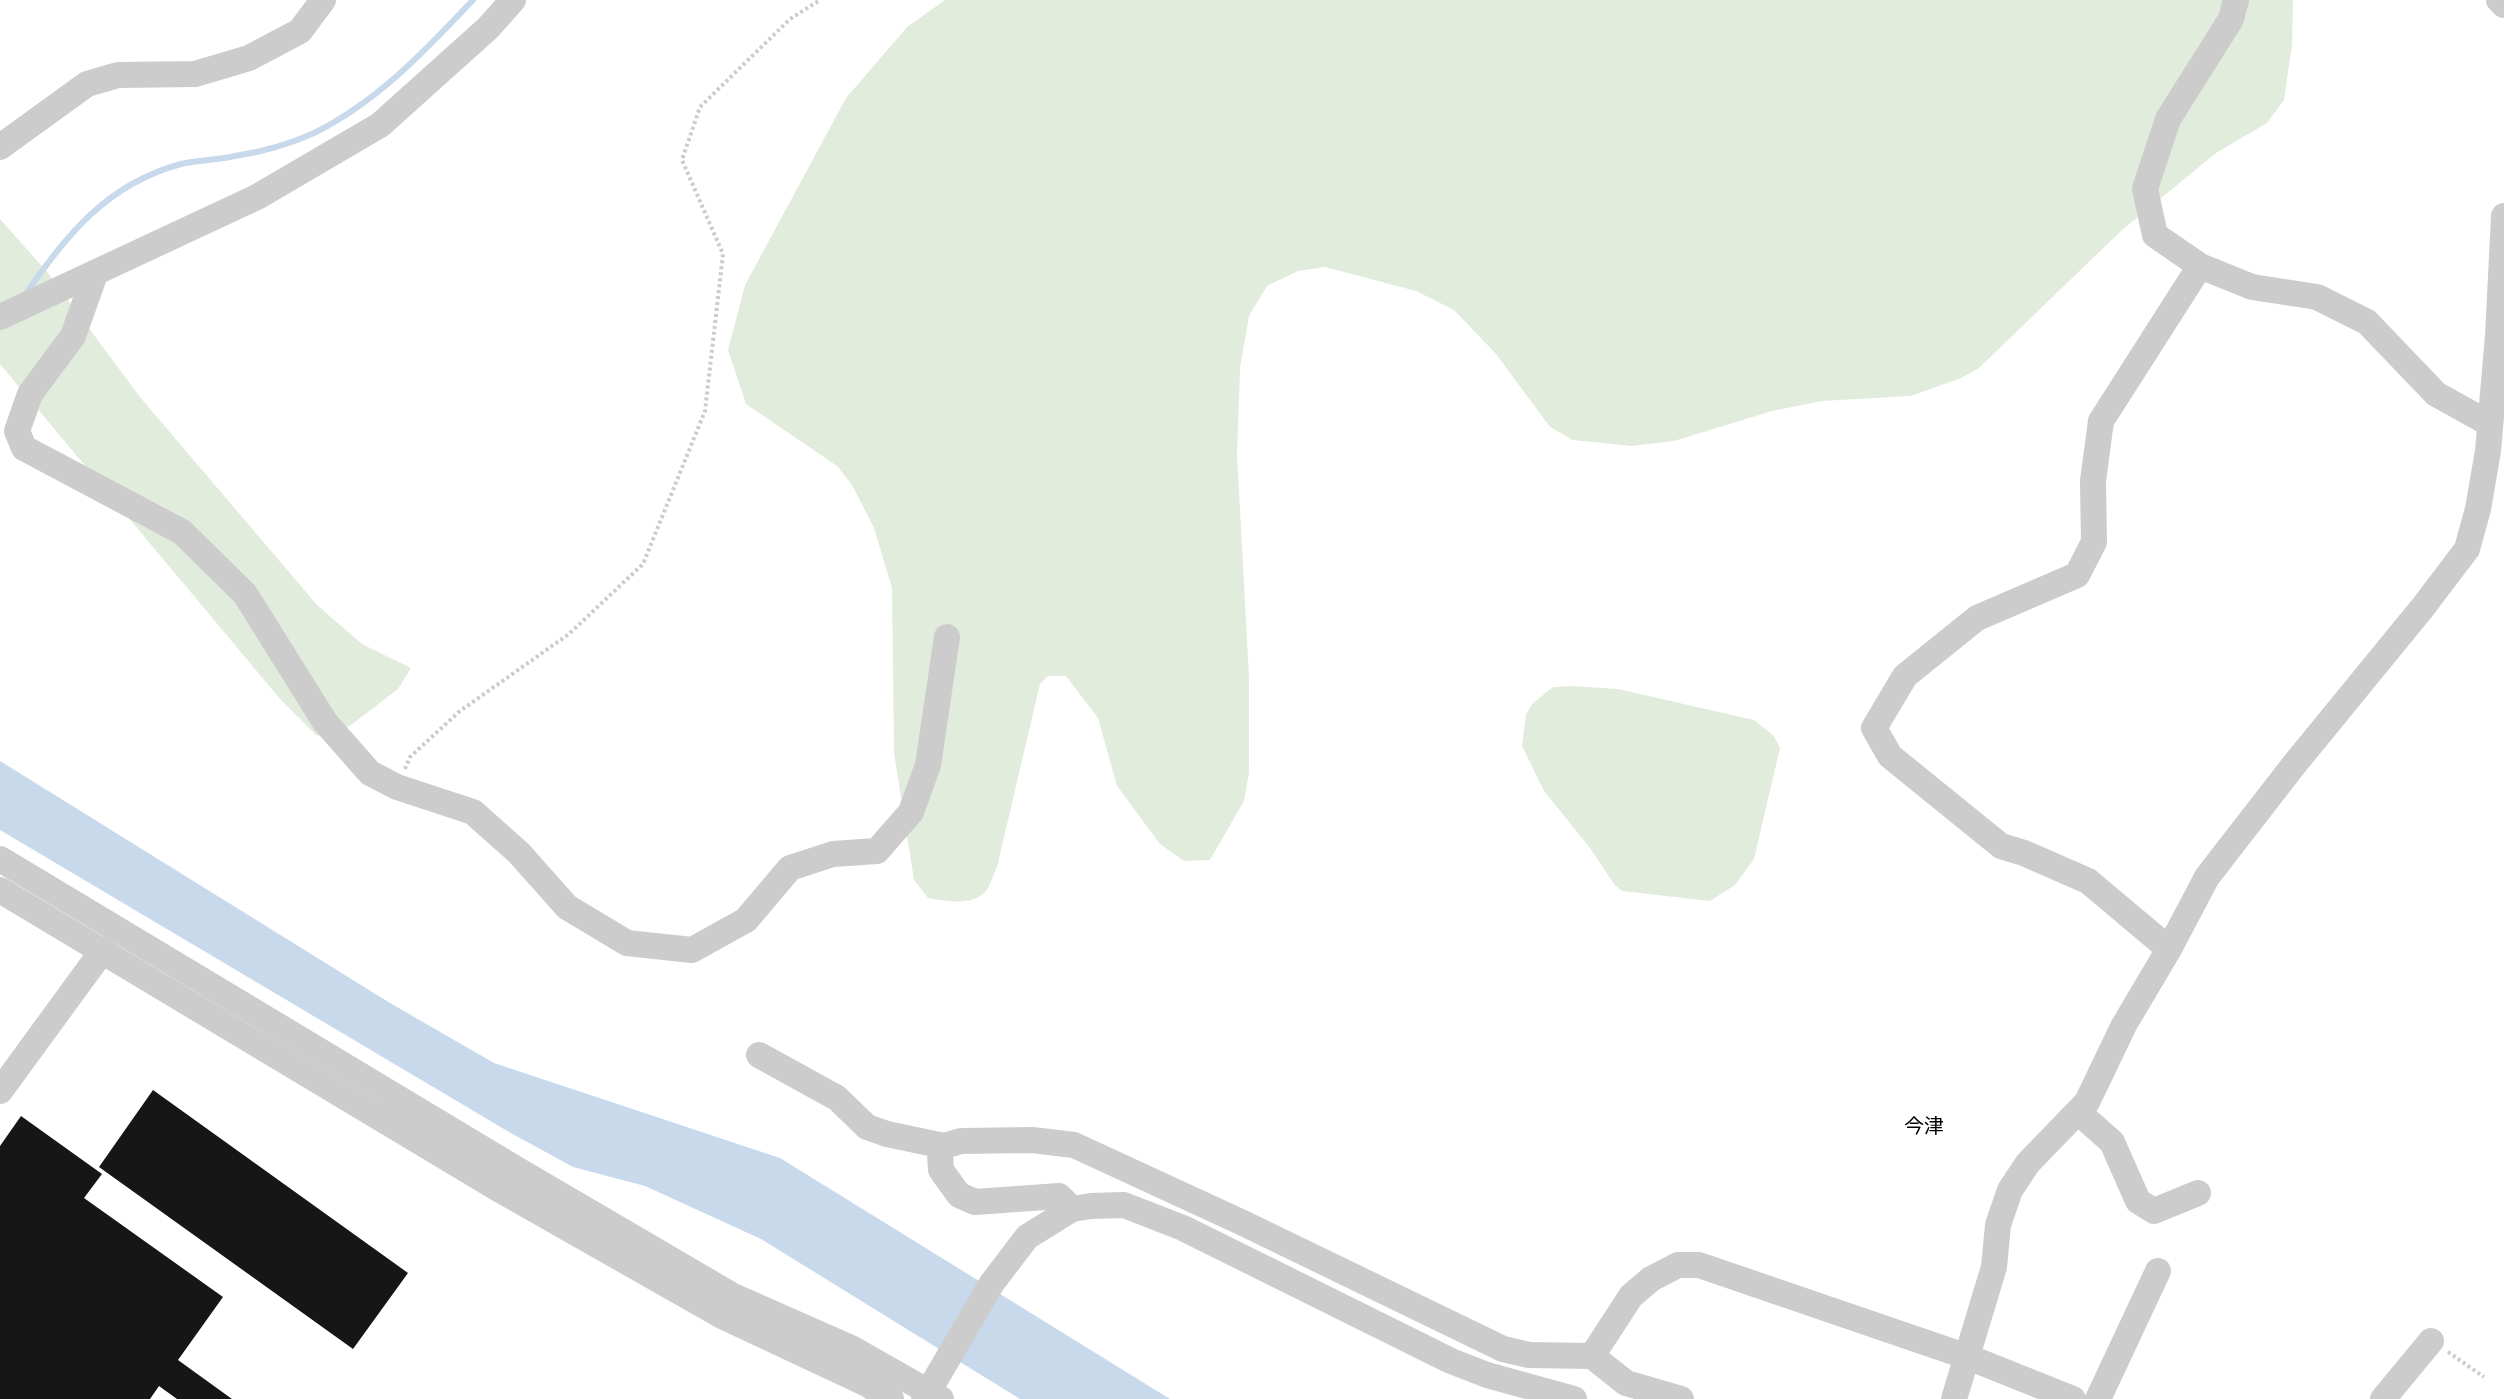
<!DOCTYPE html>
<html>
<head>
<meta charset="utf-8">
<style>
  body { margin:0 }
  canvas { display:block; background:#fff }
</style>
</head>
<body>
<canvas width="2504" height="1399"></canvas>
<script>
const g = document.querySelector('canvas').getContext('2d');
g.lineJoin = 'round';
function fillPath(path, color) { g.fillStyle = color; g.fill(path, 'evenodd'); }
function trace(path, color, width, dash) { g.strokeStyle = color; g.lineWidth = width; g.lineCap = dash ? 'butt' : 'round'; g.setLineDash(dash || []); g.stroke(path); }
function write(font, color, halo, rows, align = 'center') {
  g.font = font + ' Figtree,"Noto Sans JP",sans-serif'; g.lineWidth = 6; g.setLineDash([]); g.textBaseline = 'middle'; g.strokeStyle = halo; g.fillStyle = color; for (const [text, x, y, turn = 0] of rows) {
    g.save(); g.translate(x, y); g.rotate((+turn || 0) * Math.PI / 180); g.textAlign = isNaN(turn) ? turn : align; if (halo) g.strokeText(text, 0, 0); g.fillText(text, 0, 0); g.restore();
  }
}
fillPath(new Path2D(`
  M 945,0 L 2293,0 L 2292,45 L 2284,100 L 2267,123 L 2216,153 L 2121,231 L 1979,368 L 1961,378 L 1911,396 L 1822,401 L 1772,411 L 1674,441 L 1632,446 L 1573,440 L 1550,427 L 1496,354 L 1454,310 L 1416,291 L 1325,267 L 1298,271 L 1267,286 L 1249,316 L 1240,368 L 1237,455 L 1249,676 L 1249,773 L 1244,801 L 1210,860 L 1184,861 L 1160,844 L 1117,786 L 1098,718 L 1066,676 L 1048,676 L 1040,684 L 997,867 C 993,875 990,888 984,893 C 972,906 943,901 928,898 L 914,880 L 894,753 L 892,588 L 874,528 L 852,485 L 837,466 L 746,404 L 728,350 L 745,285 L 846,98 L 907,27 Z
  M 0,219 L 48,273 L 140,397 L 317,605 L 362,644 L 411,668 L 398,689 L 351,725 L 326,737 L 316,735 L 280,699 L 0,364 Z
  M 1570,686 L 1618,689 L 1754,720 L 1774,736 L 1780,748 L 1754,859 L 1735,885 L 1710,901 L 1622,891 L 1614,884 L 1590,848 L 1544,791 L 1522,746 L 1526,715 L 1532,704 L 1553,687 Z`), '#e2ecdc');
fillPath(new Path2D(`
  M 0,761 L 390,1003 L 494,1063 L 780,1158 L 1170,1399 L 1020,1399 L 761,1239 L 645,1186 L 573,1167 L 509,1132 L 0,830 Z`), '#c8d9ec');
trace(new Path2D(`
  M 25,295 C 66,235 107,184 181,164 C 199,160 218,160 235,156 C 261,152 290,144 314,133 C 377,102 425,51 473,0`), '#c8d9ec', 6);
fillPath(new Path2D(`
  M 153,1090 L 408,1273 L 353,1349 L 99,1167 Z
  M 21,1116 L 102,1174 L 84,1198 L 223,1297 L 178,1360 L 232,1399 L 177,1399 L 159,1386 L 150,1399 L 0,1399 L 0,1146 Z`), '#161616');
trace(new Path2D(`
  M 405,769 L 410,757 L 460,711 L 569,634 L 643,564 L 705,411 L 723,254 L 682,160 L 700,107 L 790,19 L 820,0
  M 2448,1352 L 2484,1377`), '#ccc', 4, [3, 3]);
trace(new Path2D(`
  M 2236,0 L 2231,19 L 2168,119 L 2145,189 L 2155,235 L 2200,266 L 2252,287 L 2317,297 L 2367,322 L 2436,394 L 2490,424
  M 2499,0 L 2504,5
  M 0,147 L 87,84 L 118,75 L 195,74 L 249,58 L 300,31 L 323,0
  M 95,274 L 73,336 L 30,394 L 17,431 L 24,448 L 182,532 L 245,594 L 325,722 L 370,773 L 397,787 L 473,812 L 519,853 L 567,907 L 627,943 L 692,950 L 746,920 L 790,868 L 833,854 L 877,851 L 911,812 L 928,765 L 947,637
  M 0,317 L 257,197 L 380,125 L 488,28 L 513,0
  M 0,859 L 516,1169 L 733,1296 L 853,1349 L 941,1399
  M 0,890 L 502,1191 L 722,1316 L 867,1384 L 891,1399
  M 2169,949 L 2088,881 L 2024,853 L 2001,846 L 1890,756 L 1874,728 L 1905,676 L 1977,618 L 2077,575 L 2094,542 L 2093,481 L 2101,421 L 2200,266
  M 759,1055 L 837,1098 L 867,1127 L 887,1134 L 944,1146
  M 0,1091 L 103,950
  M 2078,1112 L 2112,1142 L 2138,1201 L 2154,1211 L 2198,1193
  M 1072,1209 L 1059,1196 L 975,1202 L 959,1195 L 941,1170 L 940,1152 L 944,1146 L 961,1141 L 1032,1140 L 1074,1145 L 1243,1223 L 1503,1349 L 1529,1355 L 1592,1356 L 1626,1383 L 1681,1399
  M 1592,1356 L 1631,1296 L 1651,1279 L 1678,1265 L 1699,1265 L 1968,1357 L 2073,1399
  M 924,1399 L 992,1283 L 1027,1237 L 1072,1209 L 1091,1206 L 1124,1205 L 1183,1228 L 1451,1361 L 1487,1375 L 1574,1399
  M 1954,1399 L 1994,1267 L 1998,1225 L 2010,1190 L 2028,1163 L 2087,1102 L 2124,1025 L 2169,949 L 2207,877 L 2293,766 L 2423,607 L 2467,549 L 2478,509 L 2488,451 L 2498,336 L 2504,216
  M 2098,1399 L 2158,1271
  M 2383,1399 L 2431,1341`), '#ccc', 26);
write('20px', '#000', '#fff', [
  ["今津",1924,1127]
]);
</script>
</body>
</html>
